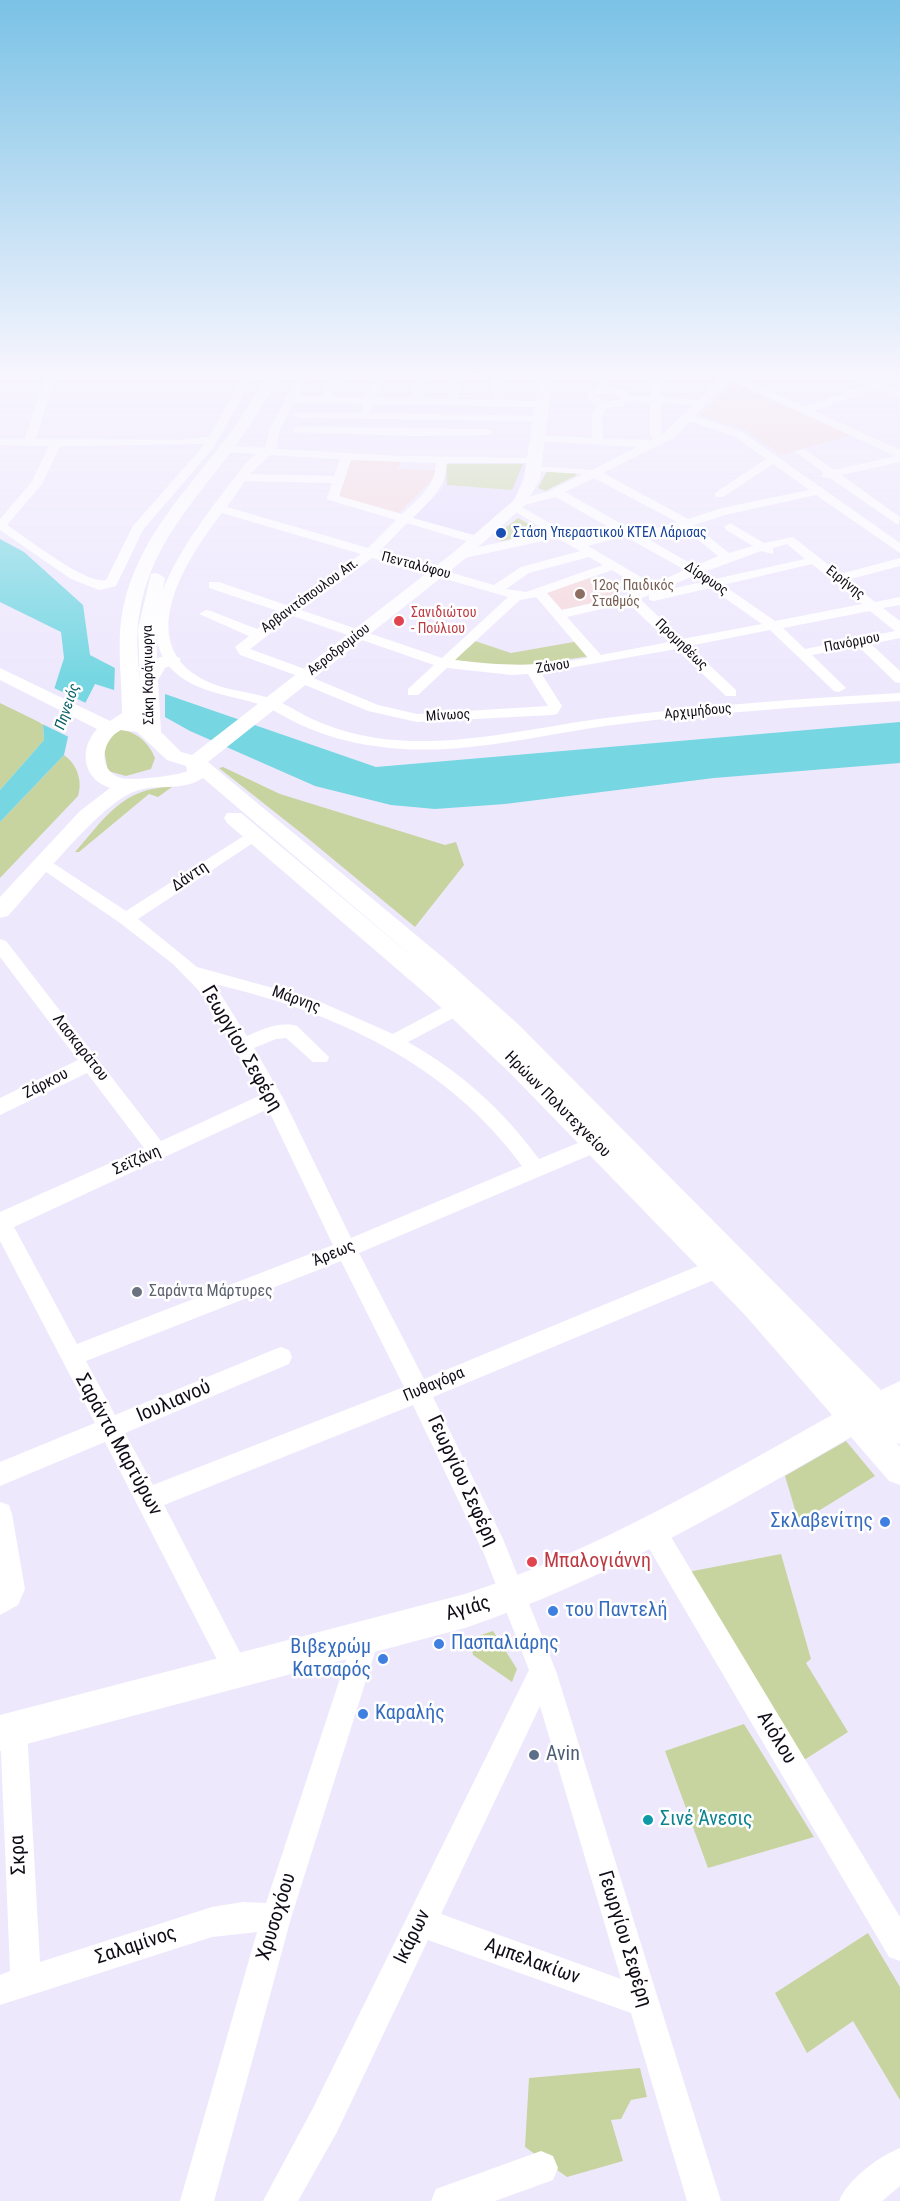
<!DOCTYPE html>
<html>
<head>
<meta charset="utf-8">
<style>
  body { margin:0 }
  canvas { display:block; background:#eee8fd }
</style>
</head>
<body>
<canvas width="900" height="2201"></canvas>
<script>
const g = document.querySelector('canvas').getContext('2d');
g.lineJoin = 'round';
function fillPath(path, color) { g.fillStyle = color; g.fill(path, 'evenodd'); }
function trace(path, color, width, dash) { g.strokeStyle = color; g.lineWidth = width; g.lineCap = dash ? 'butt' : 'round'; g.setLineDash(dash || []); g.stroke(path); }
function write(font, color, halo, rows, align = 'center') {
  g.font = font + ' "Roboto Condensed",sans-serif'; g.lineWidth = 5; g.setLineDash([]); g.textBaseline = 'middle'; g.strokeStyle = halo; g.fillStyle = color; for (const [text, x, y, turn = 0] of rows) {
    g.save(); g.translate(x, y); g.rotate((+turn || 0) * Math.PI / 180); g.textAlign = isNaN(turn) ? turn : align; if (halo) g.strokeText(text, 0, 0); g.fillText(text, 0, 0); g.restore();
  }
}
fillPath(new Path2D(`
  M 528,462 L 516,496 L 505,510 L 474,536 L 410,518 L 439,493 L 445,483 L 445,463 Z`), '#e6ddfd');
fillPath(new Path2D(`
  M 735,381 L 852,435 L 781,455 L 743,428 L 701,415 Z
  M 349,458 L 402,461 L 397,469 L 435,470 L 434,478 L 398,514 L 339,497 Z
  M 587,577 L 620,597 L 561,610 L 543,591 Z`), '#f5dadd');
fillPath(new Path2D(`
  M 446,464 L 523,464 L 512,490 L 447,485 Z
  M 547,471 L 574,472 L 577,475 L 545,491 L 538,488 Z
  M 518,518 L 543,532 L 502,541 L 496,539 L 496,535 Z
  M 472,640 L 511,653 L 579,641 L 591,656 L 514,667 L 452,660 Z
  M 0,703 L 43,724 L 44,740 L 0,790 Z
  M 120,730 C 135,730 150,744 155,758 L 151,769 L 126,776 L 108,771 L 104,750 L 107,737 Z
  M 64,755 C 77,764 83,781 78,796 L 0,878 L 0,822 Z
  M 223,767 L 280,794 L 445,845 L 456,842 L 464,865 L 415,927 L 305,836 L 219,768 Z
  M 172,787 L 158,797 L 149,794 L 79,852 L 75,852 C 105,818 123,787 172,787 Z
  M 846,1441 L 875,1476 L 799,1523 L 785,1476 Z
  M 781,1554 L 811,1659 L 806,1663 L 848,1732 L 804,1760 L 688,1572 Z
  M 493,1631 L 517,1669 L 512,1682 L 473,1655 L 469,1639 Z
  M 744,1724 L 814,1837 L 708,1868 L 665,1751 Z
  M 868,1933 L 900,1987 L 900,2100 L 853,2021 L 807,2053 L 775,1993 Z
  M 640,2068 L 647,2097 L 631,2100 L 621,2119 L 611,2120 L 623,2161 L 567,2177 L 525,2147 L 529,2078 Z`), '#c7d4a0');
fillPath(new Path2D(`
  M 0,539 L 24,552 L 83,605 L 90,655 L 165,694 L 376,767 L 900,722 L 900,763 L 714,778 L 505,804 L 435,809 L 391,805 L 315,786 L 190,731 L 120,692 L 95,684 L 68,737 L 64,755 L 0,822 L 0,790 L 44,740 L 43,724 L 64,658 L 61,632 L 0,602 Z`), '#76d7e2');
fillPath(new Path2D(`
  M 115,665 L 165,690 L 165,721 L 114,693 Z
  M 52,687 L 88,704 L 71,738 L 40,723 Z`), '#eee8fd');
fillPath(new Path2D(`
  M 47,370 L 57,370 L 36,439 L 183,440 L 209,437 L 247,370 L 257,370 L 213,448 L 143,530 L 116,586 L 99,590 L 71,579 L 0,530 L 0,519 L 31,483 L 49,446 L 0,445 L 0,439 L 25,439 ZM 205,444 L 133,526 L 106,580 C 86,585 26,537 7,525 L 42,484 L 60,446 Z
  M 301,370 L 311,370 L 298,396 L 321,396 L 335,370 L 345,370 L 331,397 L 365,397 L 380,370 L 390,370 L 375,398 L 412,398 L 419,370 L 429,370 L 423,398 L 447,399 L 451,370 L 461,370 L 457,399 L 494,400 L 493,374 L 467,373 L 462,370 L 503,370 L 504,400 L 546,402 L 546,406 L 542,407 L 373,404 L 370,413 L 544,416 L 544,420 L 540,421 L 299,418 L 294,415 L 295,413 L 362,413 L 363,404 L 294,402 L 279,431 L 276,449 L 400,456 L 538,458 L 540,460 L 534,463 L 447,463 C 446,488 430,500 413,518 L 481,537 L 481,543 L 473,543 L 407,523 L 379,552 L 494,585 L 521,567 L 580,551 L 557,538 L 460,559 L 454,555 L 460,551 L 548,532 L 508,507 L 515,504 L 516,500 L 547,492 L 583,474 L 534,471 L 530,470 L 530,466 L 592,470 L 637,447 L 536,441 L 531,438 L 536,435 L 592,438 L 592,415 L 597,406 L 585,397 L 592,389 L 598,388 L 598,370 L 608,370 L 608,387 L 627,391 L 629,395 L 650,396 L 651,370 L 661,370 L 661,397 L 699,400 L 721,377 L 709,370 L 728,372 L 749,370 L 736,376 L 805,407 L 867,385 L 834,370 L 847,370 L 877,382 L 900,374 L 900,380 L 886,385 L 900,391 L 900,398 L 876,389 L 814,411 L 900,450 L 900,462 L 841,475 L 900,517 L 898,525 L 830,478 L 822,477 L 823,472 L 794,451 L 804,449 L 834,470 L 896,456 L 729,380 L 695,416 L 742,432 L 900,543 L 900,553 L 816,495 L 725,515 L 694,525 L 729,553 L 753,546 L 726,530 L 724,527 L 730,523 L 764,543 L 793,537 L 840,574 L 900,558 L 900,566 L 847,580 L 875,602 L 900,597 L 900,605 L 883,608 L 900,621 L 900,638 L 871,644 L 900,671 L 900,683 L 895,682 L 858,646 L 812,655 L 846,688 L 839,692 L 834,691 L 770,630 L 689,646 L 736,690 L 736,696 L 726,696 L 676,649 L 541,673 L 562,706 L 557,714 L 552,715 L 417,722 L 368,711 L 298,682 L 298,676 L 240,655 L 235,647 L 249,636 L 199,614 L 206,610 L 211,611 L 257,629 L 281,612 L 209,588 L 209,582 L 219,582 L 289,606 L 361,554 L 222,513 C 188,557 131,642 204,680 C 223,690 245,691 266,697 C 281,701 293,709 306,716 C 328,727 352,734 376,738 C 453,749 529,728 606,718 C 703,705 802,699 900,693 L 900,701 C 801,707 703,713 605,726 C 529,737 452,758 375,746 C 349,743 323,735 299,724 C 285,718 274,709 259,704 C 218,692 165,689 156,636 C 147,584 215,504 245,464 L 256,454 L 226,452 L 220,449 L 226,446 L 265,448 L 269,431 ZM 612,393 L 619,395 L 621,399 L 608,402 L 596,397 L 599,394 ZM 631,401 L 650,403 L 650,434 L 653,440 L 603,439 L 602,415 L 606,408 L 622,406 ZM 661,403 L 693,405 L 661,436 ZM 690,421 L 734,436 L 766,459 L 715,493 L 715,497 L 723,497 L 773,464 L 809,490 L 722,508 L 688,519 L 603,473 L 675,437 ZM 270,455 L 340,459 L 334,476 L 250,474 ZM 351,460 L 436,463 C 435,487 419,498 402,514 L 339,496 ZM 594,478 L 675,521 L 677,522 L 639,534 L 565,492 ZM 245,481 L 332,483 L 327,498 L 329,500 L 396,520 L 368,548 L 227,507 ZM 556,497 L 615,531 L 579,540 L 520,506 ZM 684,528 L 718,556 L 695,566 L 648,539 ZM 624,536 L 685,570 L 653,584 L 588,546 ZM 787,544 L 805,559 L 715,579 L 704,572 L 761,551 L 773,554 L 773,548 ZM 589,557 L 603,565 L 526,592 L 506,589 L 529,573 ZM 372,558 L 508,597 L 442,658 L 301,610 ZM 812,564 L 862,604 L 775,621 L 723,585 ZM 612,570 L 642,589 L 627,595 L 562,610 L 547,593 ZM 693,576 L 702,582 L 653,593 ZM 710,588 L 762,624 L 682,639 L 640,599 L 649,595 L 649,600 L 654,601 ZM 536,597 L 588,658 C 538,667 506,666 455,660 L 520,600 ZM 628,603 L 669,642 L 601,655 L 567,617 ZM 870,611 L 895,631 L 805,649 L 783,628 ZM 293,616 L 434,665 L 408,689 L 408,695 L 418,695 L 447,668 L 512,675 L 528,674 L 548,706 L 417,714 L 378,705 L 313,678 L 315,675 L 313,672 L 250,649 Z
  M 298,427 L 487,429 L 492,432 L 487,435 L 413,436 L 294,432 L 294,428 Z
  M 253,830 L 259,831 L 261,835 L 259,839 L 138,919 L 197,967 L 316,1000 L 393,1034 L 451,1003 L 463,1003 L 466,1008 L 463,1013 L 408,1042 C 461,1072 503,1110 539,1159 L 595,1136 L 602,1138 L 605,1144 L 602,1150 L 359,1253 L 424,1379 L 710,1261 L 718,1259 L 726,1261 L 729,1268 L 726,1275 L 433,1397 L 503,1539 L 556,1671 L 721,2201 L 687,2201 L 631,2013 L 428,1940 L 337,2132 L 298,2201 L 263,2201 L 313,2108 L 529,1670 L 484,1554 L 413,1405 L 164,1505 L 249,1670 L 245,1679 L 236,1683 L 227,1679 L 105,1442 L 0,1486 L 0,1462 L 95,1423 L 0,1241 L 0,1212 L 144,1148 L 87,1073 L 0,1115 L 0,1098 L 78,1060 L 0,957 L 0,939 L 6,941 L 161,1141 L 261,1095 L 206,998 L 173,964 L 120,923 L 36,865 L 38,861 L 50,861 L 126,911 ZM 214,984 C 335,1012 447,1063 522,1166 L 351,1238 L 283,1098 L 254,1048 L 276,1039 L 286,1038 L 313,1062 L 327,1062 L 329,1057 L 297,1026 C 279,1021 263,1029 247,1036 ZM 268,1109 L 333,1245 L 77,1344 L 14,1227 ZM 341,1261 L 404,1387 L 153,1485 L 125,1433 L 289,1364 L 292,1357 L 289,1350 L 281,1347 L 273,1350 L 115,1415 L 86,1361 ZM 540,1706 L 621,1979 L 441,1914 Z
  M 0,1502 L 9,1505 L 12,1514 L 25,1589 L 18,1605 L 0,1615 Z
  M 653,1519 L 662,1522 L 900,1917 L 900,1961 L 889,1957 L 644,1540 L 640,1531 L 644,1522 Z
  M 367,1623 L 376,1627 L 380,1636 L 291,1918 L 214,2201 L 180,2201 L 257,1932 L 212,1937 L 0,2005 L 0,1975 L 10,1971 L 0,1727 L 3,1719 L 13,1715 L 23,1719 L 27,1729 L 40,1962 L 212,1907 L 243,1902 L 266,1903 L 354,1636 L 358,1627 Z
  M 900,2148 L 900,2186 L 882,2201 L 839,2201 C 848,2179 878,2157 900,2148 Z
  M 541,2151 L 553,2156 L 558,2168 L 553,2180 L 495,2201 L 431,2201 L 436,2189 Z`), '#fff');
fillPath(new Path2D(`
  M 270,370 L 283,370 C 269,394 255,418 239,441 C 200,495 152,541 140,610 C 135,634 138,659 140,683 L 138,629 L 151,574 L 157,573 L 165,578 L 156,629 L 157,658 L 172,654 L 181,659 L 178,663 L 165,668 L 158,680 L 161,732 L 181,752 L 192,755 L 454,552 L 514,500 L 524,479 L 540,370 L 553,370 L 540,479 L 525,505 L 466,558 L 208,762 L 446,960 L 518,1024 L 881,1390 L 900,1381 L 900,1444 L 897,1443 L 900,1447 L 900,1485 L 889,1481 L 851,1437 C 723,1511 606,1580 465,1628 L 0,1751 L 0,1715 L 465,1594 C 595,1551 712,1482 832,1415 L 746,1316 L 511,1074 L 433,1000 L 227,823 L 224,818 L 227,813 L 241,813 L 420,963 L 203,778 C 182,792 158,783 136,791 C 101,802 35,887 8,916 L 0,918 L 0,897 L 80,811 L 110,788 C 83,779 78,750 97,729 L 0,680 L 0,668 L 110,721 L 122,713 C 122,678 116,642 123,608 C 138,538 187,490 229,435 C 244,415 257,392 270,370 ZM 121,730 L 137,732 L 167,760 L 186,766 L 187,771 C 177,776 131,781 121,778 C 96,770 102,739 121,730 Z`), '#fff');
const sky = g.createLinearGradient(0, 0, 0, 678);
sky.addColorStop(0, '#7ac2e6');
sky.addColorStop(0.55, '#f7f5fe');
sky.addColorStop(1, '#f7f5fe00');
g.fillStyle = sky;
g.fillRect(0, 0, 900, 678);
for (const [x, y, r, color] of [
  [501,533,6,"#1a4fb4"],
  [580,594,6,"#8d6e63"],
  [399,621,6,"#e0444e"],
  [137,1292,6,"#6b7280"],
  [885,1522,6,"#3f7fe0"],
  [532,1562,6,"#e0444e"],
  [553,1611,6,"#3f7fe0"],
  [439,1644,6,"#3f7fe0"],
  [383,1659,6,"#3f7fe0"],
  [363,1714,6,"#3f7fe0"],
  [534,1755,6,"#5c6f8a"],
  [648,1820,6,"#0f9aa8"]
]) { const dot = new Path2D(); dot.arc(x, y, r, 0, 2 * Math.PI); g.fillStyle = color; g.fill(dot); trace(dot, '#fff', 2); }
write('14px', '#164399', '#fff', [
  ["Στάση Υπεραστικού ΚΤΕΛ Λάρισας",513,533]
], 'left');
write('14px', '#110d18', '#fff', [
  ["Πενταλόφου",416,566,15],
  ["Δίρφυος",706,579,34],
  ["Ειρήνης",845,583,38],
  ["Αρβανιτόπουλου Απ.",310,596,-36],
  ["Πανόρμου",852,643,-11],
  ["Προμηθέως",681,645,44],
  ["Αεροδρομίου",339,650,-38],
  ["Ζάνου",553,667,-9],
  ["Σάκη Καράγιωργα",149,675,-91],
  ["Αρχιμήδους",698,712,-5],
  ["Μίνωος",448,716,-3]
]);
write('14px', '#785e54', '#fff', [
  ["12ος Παιδικός",592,586],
  ["Σταθμός",592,602]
], 'left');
write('14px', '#be3a42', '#fff', [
  ["Σανιδιώτου",411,613],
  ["- Πούλιου",411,629]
], 'left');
write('italic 15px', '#075e66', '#fff', [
  ["Πηνειός",68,707,-71]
]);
write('16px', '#110d18', '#fff', [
  ["Δάντη",190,877,-34],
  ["Μάρνης",296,1000,20],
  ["Λασκαράτου",80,1048,52],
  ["Ζάρκου",46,1084,-27],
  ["Ηρώων Πολυτεχνείου",557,1105,45],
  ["Σεϊζάνη",137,1161,-24],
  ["Άρεως",334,1254,-22],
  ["Πυθαγόρα",434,1385,-23]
]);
write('16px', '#5b616d', '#fff', [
  ["Σαράντα Μάρτυρες",149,1292]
], 'left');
write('20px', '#110d18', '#fff', [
  ["Γεωργίου Σεφέρη",241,1049,60],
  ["Ιουλιανού",174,1402,-23],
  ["Σαράντα Μαρτύρων",118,1445,61],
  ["Γεωργίου Σεφέρη",462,1481,65],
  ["Αγιάς",468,1609,-16],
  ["Αιόλου",776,1738,59],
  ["Σκρα",19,1855,-93],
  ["Χρυσοχόου",277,1917,-73],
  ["Ικάρων",413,1937,-64],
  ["Γεωργίου Σεφέρη",624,1939,73],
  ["Σαλαμίνος",136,1946,-18],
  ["Αμπελακίων",532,1962,20]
]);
write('20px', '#366cbe', '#fff', [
  ["Σκλαβενίτης",873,1522,"right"],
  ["του Παντελή",565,1611],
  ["Πασπαλιάρης",451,1644],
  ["Βιβεχρώμ",371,1648,"right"],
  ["Κατσαρός",371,1671,"right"],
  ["Καραλής",375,1714]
], 'left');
write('20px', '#be3a42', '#fff', [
  ["Μπαλογιάννη",544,1562]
], 'left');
write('20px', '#4e5e75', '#fff', [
  ["Avin",546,1755]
], 'left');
write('20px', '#0d838f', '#fff', [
  ["Σινέ Άνεσις",660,1820]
], 'left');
</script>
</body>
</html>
